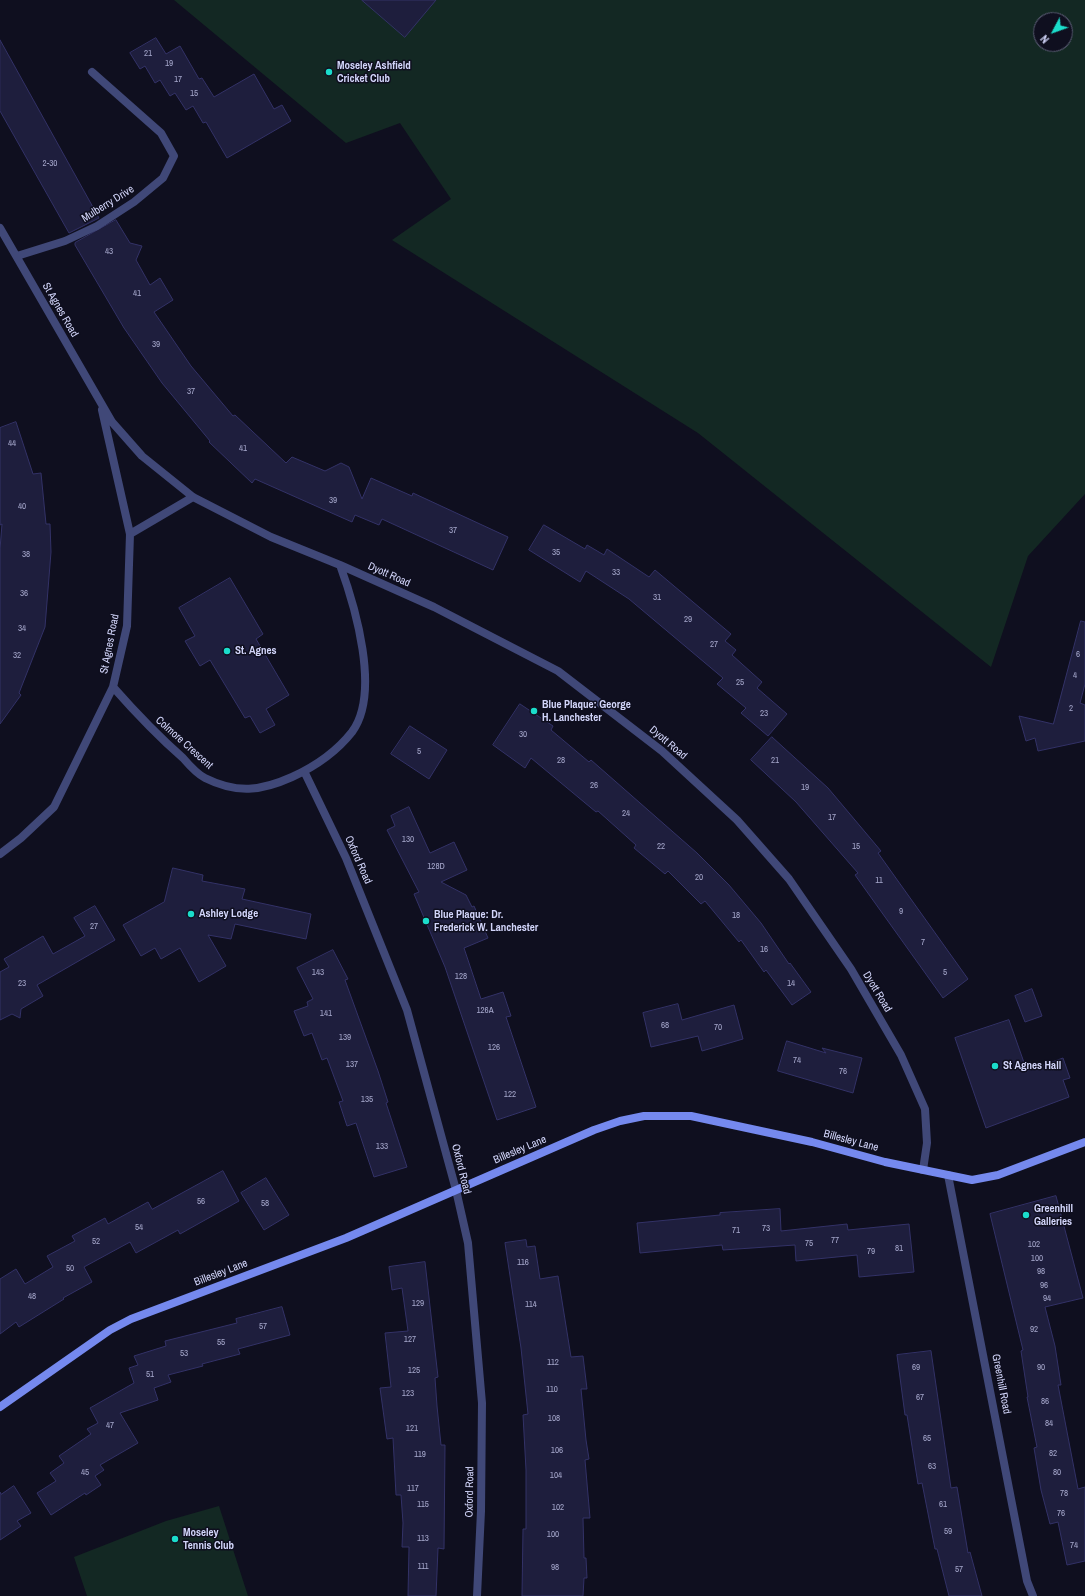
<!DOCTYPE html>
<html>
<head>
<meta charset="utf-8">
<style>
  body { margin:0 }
  #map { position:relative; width:1085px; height:1596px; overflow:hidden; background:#0f0f1f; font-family:"Archivo Narrow",sans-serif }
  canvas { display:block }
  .north { position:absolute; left:1033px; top:12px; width:40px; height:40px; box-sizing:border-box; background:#0f0f1f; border:1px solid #5d5e77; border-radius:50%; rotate:229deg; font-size:11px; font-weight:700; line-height:16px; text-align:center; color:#d2d5fa }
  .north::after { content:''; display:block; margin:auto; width:14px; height:18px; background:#1bddcb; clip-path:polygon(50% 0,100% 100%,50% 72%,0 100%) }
</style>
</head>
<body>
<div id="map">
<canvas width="1085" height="1596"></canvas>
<div class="north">N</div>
</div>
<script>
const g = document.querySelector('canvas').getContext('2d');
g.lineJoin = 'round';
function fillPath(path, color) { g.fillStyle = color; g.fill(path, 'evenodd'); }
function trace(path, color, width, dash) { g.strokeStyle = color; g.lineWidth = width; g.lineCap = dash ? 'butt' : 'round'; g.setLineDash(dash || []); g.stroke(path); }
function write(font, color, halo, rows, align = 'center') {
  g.font = font + ' "Archivo Narrow",sans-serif'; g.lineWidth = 3; g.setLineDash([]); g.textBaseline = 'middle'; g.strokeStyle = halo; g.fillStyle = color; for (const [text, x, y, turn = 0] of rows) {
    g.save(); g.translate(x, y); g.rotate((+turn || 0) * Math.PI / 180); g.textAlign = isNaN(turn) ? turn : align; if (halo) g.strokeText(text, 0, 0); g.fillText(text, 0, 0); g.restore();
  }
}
fillPath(new Path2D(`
  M 174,0 L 1085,0 L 1085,494 L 1028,556 L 991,667 L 698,433 L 392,240 L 451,199 L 400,123 L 346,143 ZM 1041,20 L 1065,20 L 1065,44 L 1041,44 Z
  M 219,1506 L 248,1596 L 87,1596 L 74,1557 L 166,1521 Z`), '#132823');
const building = new Path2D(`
  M 362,0 L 436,0 L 405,37 Z
  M 156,38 L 166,54 L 180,46 L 199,79 L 202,78 L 214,97 L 254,74 L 274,109 L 282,105 L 291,121 L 227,158 L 206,122 L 203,123 L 193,106 L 186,110 L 175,93 L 170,96 L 160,80 L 155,83 L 145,66 L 140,69 L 130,53 Z
  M 0,40 L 99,218 L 69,233 L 0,111 Z
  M 116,220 L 130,243 L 142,246 L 136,260 L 150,285 L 160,278 L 173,300 L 154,312 L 191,366 L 233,416 L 235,415 L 286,463 L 292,457 L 325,471 L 341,463 L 349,467 L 362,499 L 371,478 L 412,496 L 413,493 L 508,537 L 493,570 L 382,519 L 379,525 L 355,515 L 352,522 L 255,479 L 252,483 L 209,442 L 210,441 L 162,383 L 124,328 L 75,245 L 75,243 Z
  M 16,422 L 33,474 L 41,473 L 46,524 L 50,524 L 51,552 L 45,627 L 19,693 L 21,695 L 0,724 L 0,549 L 2,524 L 0,525 L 0,428 Z
  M 544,525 L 585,549 L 587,545 L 604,555 L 607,549 L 649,577 L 655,570 L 731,634 L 725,641 L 736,650 L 732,655 L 762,682 L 757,688 L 787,714 L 768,736 L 741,713 L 746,708 L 717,684 L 723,678 L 629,599 L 586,571 L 580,582 L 529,550 Z
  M 230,578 L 263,634 L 256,639 L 289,695 L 266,709 L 275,725 L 260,733 L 250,716 L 245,718 L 210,660 L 200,666 L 185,641 L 195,636 L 179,608 Z
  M 1081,621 L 1085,622 L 1085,684 L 1080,703 L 1085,705 L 1085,741 L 1038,751 L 1035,738 L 1026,741 L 1019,716 L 1053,724 Z
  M 520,704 L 553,726 L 551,730 L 589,762 L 591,760 L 697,853 L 729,885 L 761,923 L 789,964 L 790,963 L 811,992 L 792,1005 L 766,970 L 764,972 L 741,940 L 739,942 L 705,901 L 701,904 L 668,871 L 665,874 L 634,848 L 636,845 L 598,811 L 596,812 L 531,758 L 525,768 L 493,745 Z
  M 410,726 L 447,750 L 429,779 L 391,754 Z
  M 772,737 L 828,788 L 881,851 L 878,853 L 968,979 L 943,998 L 855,875 L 858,873 L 796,802 L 751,760 Z
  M 409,807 L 430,853 L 454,842 L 467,870 L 441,882 L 466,895 L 472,907 L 474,906 L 488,938 L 464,948 L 481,999 L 503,992 L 511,1016 L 506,1017 L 536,1107 L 497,1120 L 445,967 L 414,894 L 419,892 L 387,830 L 395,826 L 391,816 Z
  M 173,868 L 203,875 L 202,881 L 245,889 L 242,899 L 311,914 L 306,939 L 235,924 L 231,939 L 208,935 L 226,966 L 199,982 L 180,948 L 161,959 L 155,948 L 141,956 L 123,925 L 164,902 Z
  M 95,906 L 115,940 L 37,985 L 43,996 L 21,1009 L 20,1018 L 12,1014 L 0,1020 L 0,972 L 9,967 L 4,959 L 43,936 L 53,954 L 85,936 L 74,918 Z
  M 333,950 L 348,979 L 345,980 L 378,1071 L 388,1102 L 386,1103 L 407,1167 L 374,1177 L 356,1123 L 347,1126 L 339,1102 L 343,1101 L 327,1058 L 322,1060 L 312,1033 L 304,1036 L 294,1011 L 308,1006 L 307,1002 L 313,999 L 297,968 Z
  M 1032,989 L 1042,1016 L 1025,1022 L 1015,996 Z
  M 678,1004 L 682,1020 L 734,1005 L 743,1039 L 702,1051 L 698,1036 L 651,1047 L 643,1013 Z
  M 1009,1020 L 1027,1071 L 1063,1058 L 1070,1078 L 1063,1080 L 1069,1097 L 986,1128 L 955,1038 Z
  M 787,1041 L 826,1053 L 822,1048 L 862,1058 L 853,1093 L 778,1071 Z
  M 223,1171 L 239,1201 L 180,1234 L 178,1230 L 136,1253 L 130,1242 L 84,1267 L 92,1282 L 63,1298 L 64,1299 L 19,1327 L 16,1322 L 0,1334 L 0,1279 L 16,1269 L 25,1284 L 53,1267 L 47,1256 L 75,1241 L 72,1236 L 105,1218 L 108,1224 L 148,1202 L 152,1209 Z
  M 266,1178 L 289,1215 L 264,1230 L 241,1193 Z
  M 1056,1196 L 1083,1298 L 1045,1307 L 1055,1346 L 1061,1385 L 1058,1385 L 1078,1489 L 1085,1487 L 1085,1561 L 1067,1565 L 1058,1522 L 1050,1524 L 1041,1490 L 1034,1448 L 1037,1447 L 1027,1397 L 1028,1397 L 1021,1351 L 1023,1350 L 990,1214 Z
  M 780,1209 L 781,1231 L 847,1224 L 848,1230 L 909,1224 L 914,1272 L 859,1277 L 857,1255 L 796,1261 L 795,1245 L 723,1250 L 722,1245 L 640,1253 L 637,1223 L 720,1215 L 720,1213 Z
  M 526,1240 L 527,1247 L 535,1246 L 540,1279 L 558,1276 L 571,1357 L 583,1356 L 587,1389 L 581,1389 L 586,1440 L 589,1459 L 585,1460 L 590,1518 L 583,1518 L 584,1558 L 586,1558 L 587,1578 L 584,1578 L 583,1596 L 522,1596 L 523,1529 L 526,1529 L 526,1470 L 523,1415 L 528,1414 L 521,1348 L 505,1243 Z
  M 425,1262 L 438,1377 L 435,1378 L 437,1406 L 441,1445 L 445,1445 L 444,1549 L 438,1548 L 436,1596 L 408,1596 L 409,1547 L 402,1547 L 403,1523 L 401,1495 L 396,1495 L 393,1438 L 387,1439 L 380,1388 L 391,1387 L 385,1333 L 408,1331 L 402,1288 L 392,1290 L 389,1267 Z
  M 282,1307 L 290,1335 L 238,1349 L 240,1354 L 202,1364 L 203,1366 L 168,1375 L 171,1382 L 154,1388 L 158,1400 L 120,1413 L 138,1443 L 100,1465 L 104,1470 L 95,1476 L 101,1485 L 86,1495 L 85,1493 L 51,1515 L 37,1493 L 56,1481 L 50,1473 L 64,1463 L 59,1456 L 91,1434 L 87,1429 L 98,1423 L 90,1408 L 134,1383 L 129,1368 L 138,1365 L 134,1356 L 166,1346 L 165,1341 L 237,1323 L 236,1319 Z
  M 931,1351 L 951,1488 L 957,1487 L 968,1553 L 970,1552 L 982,1596 L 949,1596 L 937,1549 L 935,1549 L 922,1483 L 918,1484 L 907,1415 L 905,1415 L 897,1355 Z
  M 14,1486 L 31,1513 L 17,1521 L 21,1526 L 0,1540 L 0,1492 L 1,1494 Z`);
fillPath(building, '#1e1e3d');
trace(building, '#333267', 1);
trace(new Path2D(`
  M 0,228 L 112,422 L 142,456 L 193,497 L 271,537 L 340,565 L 434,607 L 558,671 L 662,751 L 737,820 L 789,879 L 851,969 L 901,1055 L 925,1109 L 927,1143 L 923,1170
  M 17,256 L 65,241 L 97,226 L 134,202 L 163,178 L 174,156 L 161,133 L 92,72
  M 130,534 L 193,497
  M 113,687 C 135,712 158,736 183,758 C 189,765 197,774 205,778 C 237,794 261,791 292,777 C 314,767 337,751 352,732 C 381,693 355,606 340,565
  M 304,771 L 346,858 L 407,1010 L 456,1190 L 468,1243 L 482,1403 L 481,1511 L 477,1596
  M 0,854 L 21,838 L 54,807 L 113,687 L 127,626 L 130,534 L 102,410
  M 948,1175 L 1027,1581 L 1033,1596`), '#404878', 8);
trace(new Path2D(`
  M 0,1407 L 110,1330 L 131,1319 L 346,1238 L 594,1130 L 620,1121 L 644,1116 L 691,1116 L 812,1142 L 885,1162 L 972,1180 L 998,1175 L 1085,1142`), '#7589ee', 8);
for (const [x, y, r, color] of [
  [329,72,4,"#1bddcb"],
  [227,651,4,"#1bddcb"],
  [534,711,4,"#1bddcb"],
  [191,914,4,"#1bddcb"],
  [426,921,4,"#1bddcb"],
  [995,1066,4,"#1bddcb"],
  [1026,1215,4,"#1bddcb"],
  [175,1539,4,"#1bddcb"]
]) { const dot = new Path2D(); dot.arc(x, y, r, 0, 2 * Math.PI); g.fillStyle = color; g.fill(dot); trace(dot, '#0f0f1f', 1.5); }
write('9px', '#a5a7cb', null, [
  ["21",148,54],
  ["19",169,64],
  ["17",178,80],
  ["15",194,94],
  ["2-30",50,164],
  ["43",109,252],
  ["41",137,294],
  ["39",156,345],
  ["37",191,392],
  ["44",12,444],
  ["41",243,449],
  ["39",333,501],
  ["40",22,507],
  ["37",453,531],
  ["35",556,553],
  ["38",26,555],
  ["33",616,573],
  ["36",24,594],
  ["31",657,598],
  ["29",688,620],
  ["34",22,629],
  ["27",714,645],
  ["6",1078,655],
  ["32",17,656],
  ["4",1075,676],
  ["25",740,683],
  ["2",1071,709],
  ["23",764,714],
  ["30",523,735],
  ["5",419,752],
  ["28",561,761],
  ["21",775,761],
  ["26",594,786],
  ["19",805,788],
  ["24",626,814],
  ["17",832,818],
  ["130",408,840],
  ["22",661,847],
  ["15",856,847],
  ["128D",436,867],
  ["20",699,878],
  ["11",879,881],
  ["9",901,912],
  ["18",736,916],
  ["27",94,927],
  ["7",923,943],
  ["16",764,950],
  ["143",318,973],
  ["5",945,973],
  ["128",461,977],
  ["23",22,984],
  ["14",791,984],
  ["126A",485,1011],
  ["141",326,1014],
  ["68",665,1026],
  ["70",718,1028],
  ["139",345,1038],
  ["126",494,1048],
  ["74",797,1061],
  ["137",352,1065],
  ["76",843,1072],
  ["122",510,1095],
  ["135",367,1100],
  ["133",382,1147],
  ["56",201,1202],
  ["58",265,1204],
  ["54",139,1228],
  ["73",766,1229],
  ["71",736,1231],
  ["77",835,1241],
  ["52",96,1242],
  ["75",809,1244],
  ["102",1034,1245],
  ["81",899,1249],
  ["79",871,1252],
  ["100",1037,1259],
  ["116",523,1263],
  ["50",70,1269],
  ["98",1041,1272],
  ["96",1044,1286],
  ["48",32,1297],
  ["94",1047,1299],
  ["129",418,1304],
  ["114",531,1305],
  ["57",263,1327],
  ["92",1034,1330],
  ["127",410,1340],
  ["55",221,1343],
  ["53",184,1354],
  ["112",553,1363],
  ["69",916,1368],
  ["90",1041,1368],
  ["125",414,1371],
  ["51",150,1375],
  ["110",552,1390],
  ["123",408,1394],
  ["67",920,1398],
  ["86",1045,1402],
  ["108",554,1419],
  ["84",1049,1424],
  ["47",110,1426],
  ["121",412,1429],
  ["65",927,1439],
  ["106",557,1451],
  ["82",1053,1454],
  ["119",420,1455],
  ["63",932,1467],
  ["45",85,1473],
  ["80",1057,1473],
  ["104",556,1476],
  ["117",413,1489],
  ["78",1064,1494],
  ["115",423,1505],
  ["61",943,1505],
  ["102",558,1508],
  ["76",1061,1514],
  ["59",948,1532],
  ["100",553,1535],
  ["113",423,1539],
  ["74",1074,1546],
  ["111",423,1567],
  ["98",555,1568],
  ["57",959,1570]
]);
write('bold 11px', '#d2d5fa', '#0f0f1f', [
  ["Moseley Ashfield",337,66],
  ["Cricket Club",337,79],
  ["St. Agnes",235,651],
  ["Blue Plaque: George",542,705],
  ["H. Lanchester",542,718],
  ["Ashley Lodge",199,914],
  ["Blue Plaque: Dr.",434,915],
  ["Frederick W. Lanchester",434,928],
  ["St Agnes Hall",1003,1066],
  ["Greenhill",1034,1209],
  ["Galleries",1034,1222],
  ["Moseley",183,1533],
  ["Tennis Club",183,1546]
], 'left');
write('11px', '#d2d5fa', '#0f0f1f', [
  ["Mulberry Drive",108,204,-32],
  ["St Agnes Road",60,310,60],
  ["Dyott Road",389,575,24],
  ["St Agnes Road",110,644,-79],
  ["Colmore Crescent",184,743,42],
  ["Dyott Road",668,743,40],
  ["Oxford Road",358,860,66],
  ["Dyott Road",877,992,59],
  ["Billesley Lane",851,1141,15],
  ["Billesley Lane",520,1150,-23],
  ["Oxford Road",461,1169,76],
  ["Billesley Lane",221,1273,-21],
  ["Greenhill Road",1001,1384,79],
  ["Oxford Road",470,1492,-89]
]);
</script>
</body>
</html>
